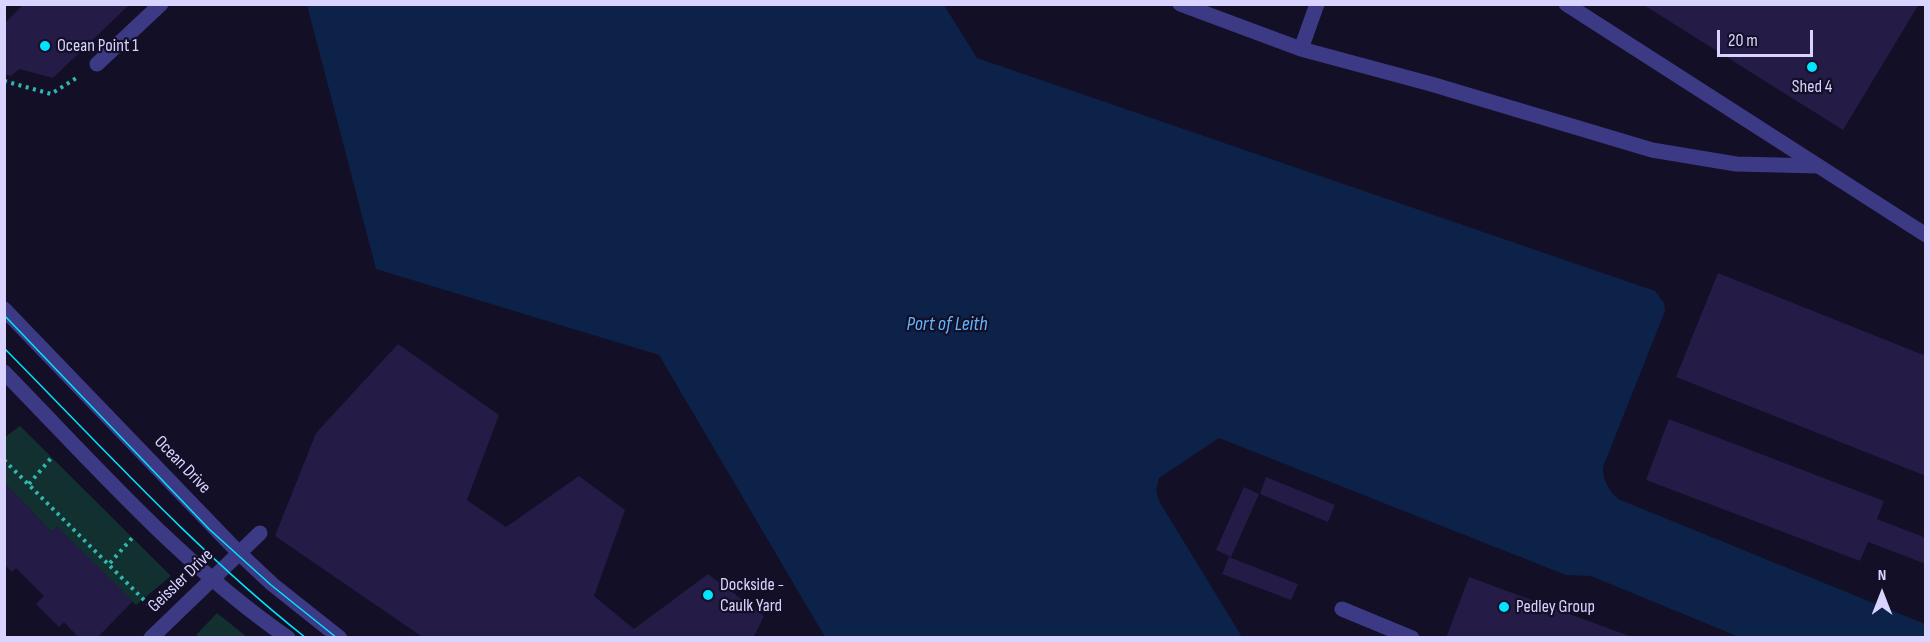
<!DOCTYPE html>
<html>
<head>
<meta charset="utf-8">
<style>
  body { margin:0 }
  #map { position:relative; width:1930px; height:642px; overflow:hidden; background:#130f26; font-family:"Sofia Sans Condensed",sans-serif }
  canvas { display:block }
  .frame { position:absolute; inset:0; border:6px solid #d9d4ff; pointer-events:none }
  .north { position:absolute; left:1852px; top:564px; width:60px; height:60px; -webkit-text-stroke:4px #130f26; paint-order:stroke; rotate:0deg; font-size:16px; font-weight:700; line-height:24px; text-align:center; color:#d9d4ff }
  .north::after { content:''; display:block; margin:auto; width:21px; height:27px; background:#d9d4ff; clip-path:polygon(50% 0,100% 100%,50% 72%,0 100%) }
  .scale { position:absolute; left:1717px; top:30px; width:96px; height:27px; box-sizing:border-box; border:3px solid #d9d4ff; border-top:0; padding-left:8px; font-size:18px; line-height:21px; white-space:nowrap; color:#d9d4ff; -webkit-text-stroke:4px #130f26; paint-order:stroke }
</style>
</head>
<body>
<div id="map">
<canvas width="1930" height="642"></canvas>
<div class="frame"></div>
<div class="north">N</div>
<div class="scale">20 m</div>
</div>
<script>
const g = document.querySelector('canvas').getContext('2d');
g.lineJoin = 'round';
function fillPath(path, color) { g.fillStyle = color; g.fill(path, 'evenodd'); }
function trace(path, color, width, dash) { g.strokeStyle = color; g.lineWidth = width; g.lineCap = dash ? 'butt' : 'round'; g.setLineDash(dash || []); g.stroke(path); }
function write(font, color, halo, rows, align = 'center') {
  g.font = font + ' "Sofia Sans Condensed",sans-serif'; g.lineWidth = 4.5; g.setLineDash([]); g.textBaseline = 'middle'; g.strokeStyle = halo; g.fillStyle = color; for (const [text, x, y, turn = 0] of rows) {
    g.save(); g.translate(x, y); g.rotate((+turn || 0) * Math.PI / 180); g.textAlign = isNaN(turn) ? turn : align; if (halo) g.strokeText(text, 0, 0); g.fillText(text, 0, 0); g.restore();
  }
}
fillPath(new Path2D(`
  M 20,426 L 171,576 L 136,605 L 57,527 L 51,532 L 5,483 L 5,437 Z
  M 217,613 L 247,637 L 201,637 L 196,635 Z`), '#12302f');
fillPath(new Path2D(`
  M 307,5 L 944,5 L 977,58 L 1655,291 L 1664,303 L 1665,311 L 1603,467 C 1603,481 1608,489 1618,499 L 1925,624 L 1925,637 L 1739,637 L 1591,576 L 1566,575 L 1219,438 L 1159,478 L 1156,490 L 1159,501 L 1242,637 L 825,637 L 659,355 L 376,269 Z`), '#0c2248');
fillPath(new Path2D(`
  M 24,4 L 130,4 L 53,78 L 19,69 L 11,76 L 4,74 L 4,24 Z
  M 1642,4 L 1919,4 L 1843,130 Z
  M 1718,273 L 1926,356 L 1926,476 L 1676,377 Z
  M 398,344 L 499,415 L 467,500 L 506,527 L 579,476 L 625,510 L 594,596 L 634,629 L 708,574 L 764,616 L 753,638 L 424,638 L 275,536 L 316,433 Z
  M 1669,419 L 1884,501 L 1877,519 L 1926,538 L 1926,564 L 1868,542 L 1860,561 L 1646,480 Z
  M 1266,477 L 1335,505 L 1328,522 L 1260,494 Z
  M 5,483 L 51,532 L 57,527 L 133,601 L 97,638 L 79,638 L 64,622 L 59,627 L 36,604 L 44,596 L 16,568 L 12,572 L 5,565 Z
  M 1244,487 L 1259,494 L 1231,557 L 1216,550 Z
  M 1229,557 L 1298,584 L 1291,600 L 1222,574 Z
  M 1469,577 L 1632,637 L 1632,638 L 1446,638 Z`), '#241b47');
trace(new Path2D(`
  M 4,81 L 51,94 L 78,77
  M 4,460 L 151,607
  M 29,484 L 52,457
  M 110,563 L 133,537`), '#2fb8b0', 4, [3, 4.5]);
trace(new Path2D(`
  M 1180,4 L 1301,49
  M 1317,4 L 1301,49 L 1431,84 L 1652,150 L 1736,164 L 1818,166
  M 1566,4 L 1926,235
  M 97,64 L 161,4
  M 4,309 L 239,553 L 272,584 L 340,638
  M 4,372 C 94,464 181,564 288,638
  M 1342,609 L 1412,638
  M 151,638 L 260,533`), '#3d3a85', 15);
trace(new Path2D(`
  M 4,315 L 209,529 L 271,585 L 337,638
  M 4,348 C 102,447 196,551 306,638`), '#00e5ff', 1.5);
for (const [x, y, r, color] of [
  [45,46,6,"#00e5ff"],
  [1812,67,6,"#00e5ff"],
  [708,595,6,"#00e5ff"],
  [1504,607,6,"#00e5ff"]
]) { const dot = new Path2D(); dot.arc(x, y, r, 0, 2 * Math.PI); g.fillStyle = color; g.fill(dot); trace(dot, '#130f26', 2); }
write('18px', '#d9d4ff', '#130f26', [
  ["Ocean Point 1",57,46],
  ["Shed 4",1812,87,"center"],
  ["Dockside -",720,585],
  ["Caulk Yard",720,606],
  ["Pedley Group",1516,607]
], 'left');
write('18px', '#d9d4ff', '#130f26', [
  ["Ocean Drive",182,465,46],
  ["Geissler Drive",181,581,-44]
]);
write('italic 20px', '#62b6ff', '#130f26', [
  ["Port of Leith",947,325]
]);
</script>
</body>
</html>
